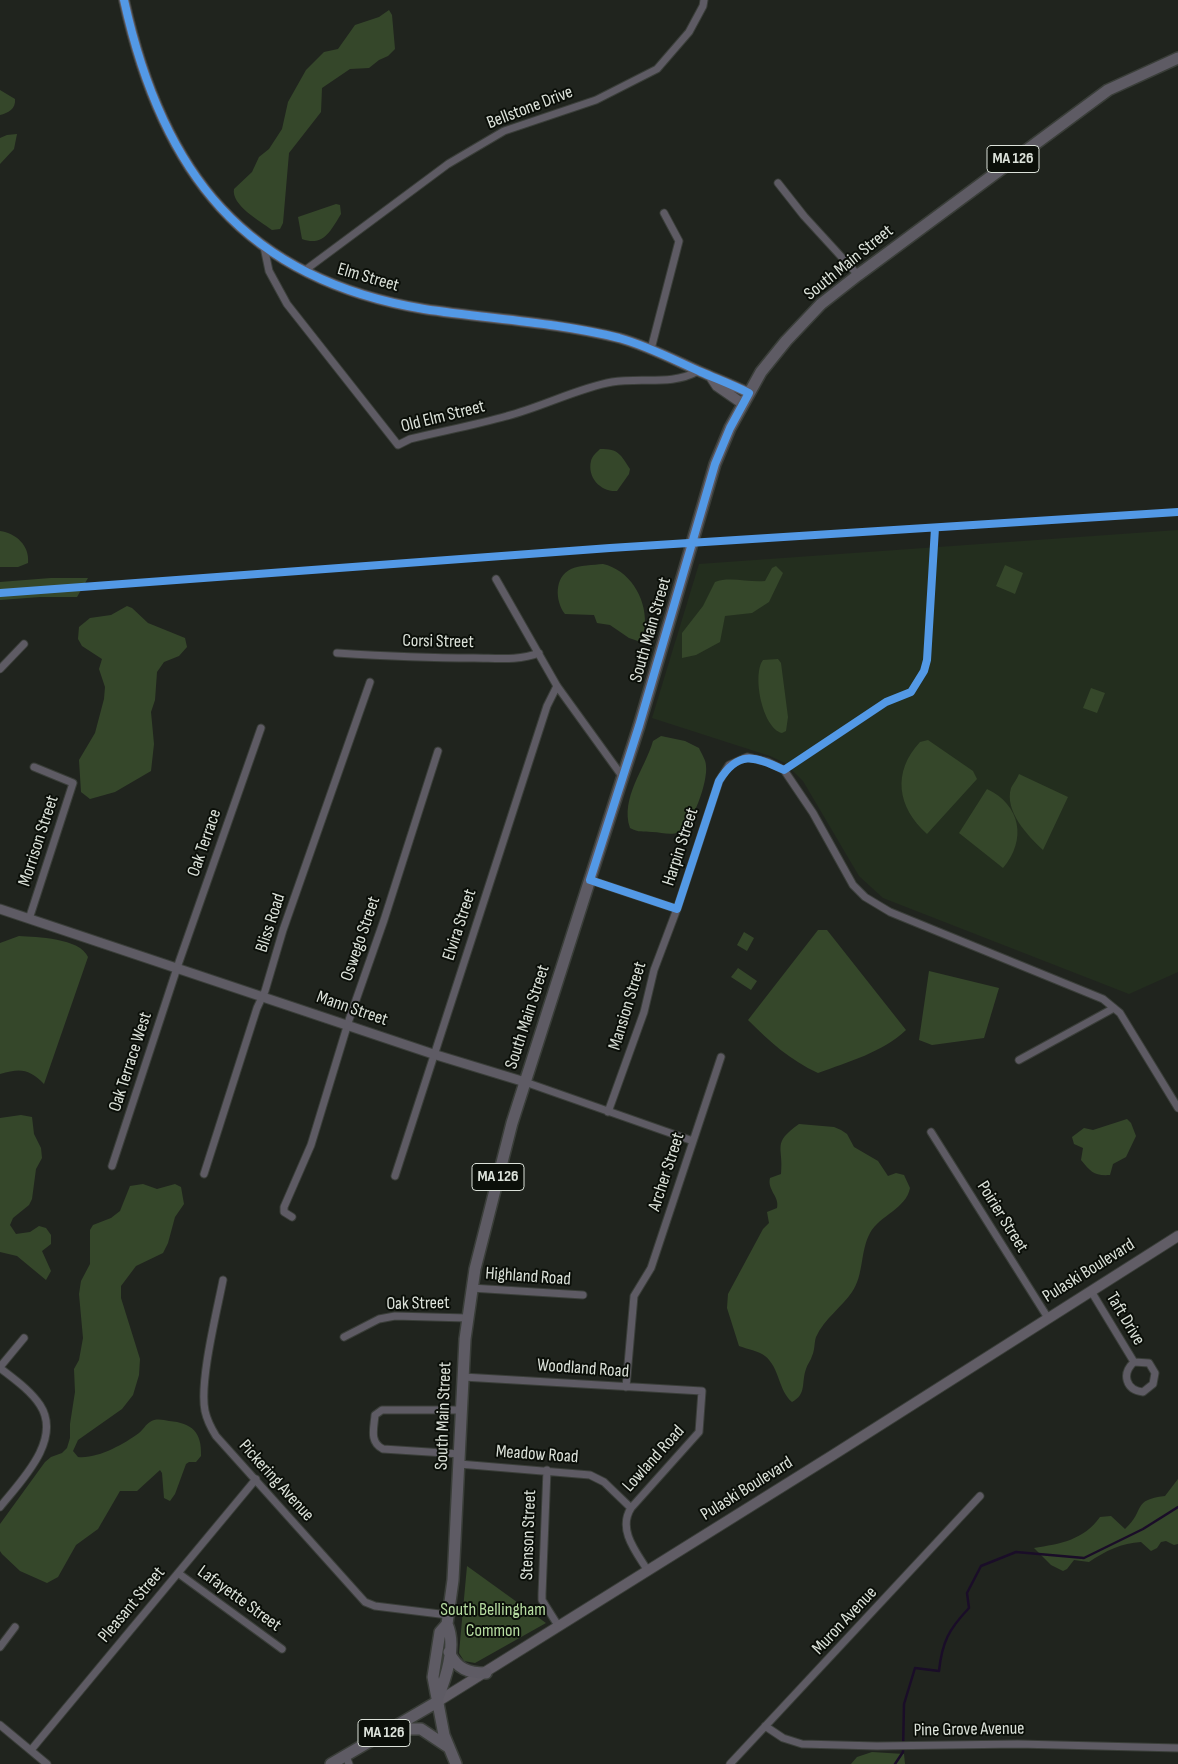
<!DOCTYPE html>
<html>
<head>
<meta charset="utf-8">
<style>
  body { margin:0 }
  canvas { display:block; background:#20241e }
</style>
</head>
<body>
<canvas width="1178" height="1764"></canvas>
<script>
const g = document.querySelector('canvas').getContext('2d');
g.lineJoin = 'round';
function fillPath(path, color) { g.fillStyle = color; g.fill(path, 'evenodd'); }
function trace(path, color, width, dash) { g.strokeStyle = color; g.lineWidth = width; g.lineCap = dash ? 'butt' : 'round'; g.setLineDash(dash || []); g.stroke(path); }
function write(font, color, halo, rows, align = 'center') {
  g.font = font + ' "Sofia Sans Condensed",sans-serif'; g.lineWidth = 4; g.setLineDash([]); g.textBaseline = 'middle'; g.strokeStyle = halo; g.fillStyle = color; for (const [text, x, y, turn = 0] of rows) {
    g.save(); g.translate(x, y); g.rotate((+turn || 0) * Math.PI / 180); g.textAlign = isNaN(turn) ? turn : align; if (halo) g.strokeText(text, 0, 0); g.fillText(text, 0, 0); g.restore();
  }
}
fillPath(new Path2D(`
  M 1178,530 L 1178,972 L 1129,994 L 883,898 L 859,876 L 803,781 L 785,763 L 770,756 L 652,718 L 699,564 Z`), '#232e1e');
fillPath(new Path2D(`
  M 389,10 L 392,15 L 395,49 L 388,56 L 379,60 L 369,68 L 350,69 L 322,88 L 321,112 L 289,153 L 283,223 L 280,229 L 272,230 C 260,221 231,205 234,189 L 252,172 L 259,157 L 269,149 L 282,129 L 288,102 L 306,70 L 324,52 L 338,49 L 355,25 L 379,17 Z
  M 0,90 L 15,99 C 16,109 8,113 0,115 Z
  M 17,134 L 14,149 L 0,164 L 0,138 L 7,135 Z
  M 336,204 L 340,205 L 341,214 C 331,230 324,247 302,239 L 298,217 Z
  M 600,449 C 619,449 620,454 630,469 L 629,474 L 617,491 C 601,492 587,478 591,461 C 592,456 597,452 600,449 Z
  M 0,531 C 16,533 30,546 28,563 L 18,567 L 0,567 Z
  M 603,564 C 629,570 646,597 645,623 C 644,630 644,636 638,641 L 629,638 L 610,625 L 597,623 L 594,615 L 565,614 C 555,601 554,577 571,569 C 579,565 594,565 603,564 Z
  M 1005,565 L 1023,573 L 1015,594 L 996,586 Z
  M 776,566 L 783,573 L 769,602 L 752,613 L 725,616 L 720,642 L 696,655 L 682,658 L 682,633 L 703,606 L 715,582 C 730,576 750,583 765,581 L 772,568 Z
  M 51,578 L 88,578 L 77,597 L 40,597 L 0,600 L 0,582 Z
  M 127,606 L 132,608 L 148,623 L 185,638 L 187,647 L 179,656 L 164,662 L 157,672 L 155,700 L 151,712 L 154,744 L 151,771 L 115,792 L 90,799 L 81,792 L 79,760 L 95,733 L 104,699 L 105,687 L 99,669 L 102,659 L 82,646 L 78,639 L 79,627 L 90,618 L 111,615 Z
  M 778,659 L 781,663 L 788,717 L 786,731 L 782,733 C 762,728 752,674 763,660 Z
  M 1091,688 L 1105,693 L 1097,713 L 1083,708 Z
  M 661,736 L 685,741 L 699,748 C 701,753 706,760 706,766 C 708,781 693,825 679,832 C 670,836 662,832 652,832 C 643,831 639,833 630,828 C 620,798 645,769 653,741 Z
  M 928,740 L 973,771 L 977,779 L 927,834 C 897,807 892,772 920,742 Z
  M 1019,774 L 1068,797 L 1043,850 C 1028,836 1004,811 1011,788 C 1013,784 1017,779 1019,774 Z
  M 987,789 C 1021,805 1027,840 1003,868 L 959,833 Z
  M 818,930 L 827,930 L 906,1030 C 883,1052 848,1062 818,1073 C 790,1060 770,1042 748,1020 Z
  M 744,932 L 754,938 L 747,951 L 737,945 Z
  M 19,936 C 36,937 80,938 88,957 L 44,1084 C 29,1069 21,1068 0,1074 L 0,943 Z
  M 738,968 L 757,981 L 751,990 L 731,977 Z
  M 929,971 L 999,988 L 984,1038 L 932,1045 L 919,1040 Z
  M 21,1115 L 32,1117 L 34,1134 L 41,1148 L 42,1158 L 36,1169 L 32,1199 L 29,1205 L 13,1218 L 10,1225 L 16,1234 L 30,1232 L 39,1226 L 46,1228 L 51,1235 L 51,1244 L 42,1251 L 51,1271 L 46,1280 L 17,1256 L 0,1252 L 0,1118 Z
  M 1127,1119 L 1131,1123 L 1136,1136 L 1126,1157 L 1113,1164 L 1110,1175 C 1094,1176 1091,1172 1081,1160 L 1083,1148 L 1074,1144 L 1072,1137 L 1084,1128 L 1093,1130 Z
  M 799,1124 L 834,1127 L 841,1130 L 847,1134 L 854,1147 L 878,1161 L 888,1176 L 896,1173 L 904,1175 L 910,1188 C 906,1209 880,1215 870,1233 C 860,1251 864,1275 852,1292 C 842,1307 824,1319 816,1337 C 814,1343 815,1350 812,1356 C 811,1360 807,1365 806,1369 C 801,1383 807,1394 792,1402 C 778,1390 780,1368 765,1356 C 759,1351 747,1349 739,1346 L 727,1308 L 728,1294 L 763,1229 L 769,1223 L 767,1212 L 777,1208 C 780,1197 767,1190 770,1178 L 781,1174 C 784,1146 771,1144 799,1124 Z
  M 143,1184 L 157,1189 L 175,1184 L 181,1187 L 184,1204 L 175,1217 L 168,1243 L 163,1253 L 136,1266 L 121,1286 L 121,1298 L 140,1359 L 139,1375 L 133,1395 L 122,1409 L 78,1440 L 73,1451 L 78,1457 C 98,1459 124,1444 139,1433 C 143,1430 146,1424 150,1422 C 156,1418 163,1420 169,1421 C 192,1423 202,1432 201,1456 L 196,1462 L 189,1462 L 186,1464 L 175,1494 L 170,1501 L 164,1498 L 162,1473 L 160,1470 L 137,1491 L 120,1491 L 98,1529 L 76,1545 L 58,1577 L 47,1583 L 20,1571 L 2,1554 L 0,1551 L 0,1524 L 45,1462 L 51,1457 L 62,1453 L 67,1448 L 70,1438 L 70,1424 L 75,1392 L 74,1369 L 79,1360 L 83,1338 L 79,1294 L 81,1281 L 90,1264 L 90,1230 L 93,1225 L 111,1218 L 120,1211 L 130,1186 Z
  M 1178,1479 L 1178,1544 L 1174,1545 L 1166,1541 L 1161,1542 L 1157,1548 L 1151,1551 L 1141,1542 C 1122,1543 1105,1551 1089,1562 L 1074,1560 L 1067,1569 L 1063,1571 L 1051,1565 L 1034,1548 C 1060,1544 1084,1540 1100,1517 L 1111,1516 L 1125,1529 C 1146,1510 1131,1500 1165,1496 Z
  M 467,1566 L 546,1623 L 475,1663 L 464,1661 L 459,1653 Z
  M 872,1752 L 904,1754 L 905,1764 L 851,1764 L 857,1757 Z`), '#35472a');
trace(new Path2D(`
  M 895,1764 L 903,1752 L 904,1704 L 915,1668 L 939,1671 C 942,1642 949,1629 969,1608 L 967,1593 L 981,1566 L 1016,1552 L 1084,1558 L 1143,1529 L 1178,1507`), '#1a0d28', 2.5);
const minor = new Path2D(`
  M 778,183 L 804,216 L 858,275
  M 264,247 L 269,271 L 287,304 L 398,445 L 410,439 C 443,431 475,425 507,416 C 542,407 578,388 612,382 C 641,377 672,386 698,371
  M 304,271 L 448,164 L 504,131 L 596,100 L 657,69 L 689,32 L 703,6 L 704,0
  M 651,349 L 679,241 L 664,213
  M 496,579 L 557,686 L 622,776
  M 337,653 C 383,656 428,658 474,658 C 496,658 518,661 539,653
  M 0,669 L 24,644
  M 590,880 L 677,909 L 719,781 L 729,765 L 747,757 L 768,762 L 784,770 L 813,813 L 853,885 L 865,897 L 890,912 L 1103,999 L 1120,1013 L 1178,1108
  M 29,919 L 73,783 L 34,767
  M 1019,1060 L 1114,1008
  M 525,1082 L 693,1141
  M 608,1112 L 644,1012 L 654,970 L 677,909
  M 931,1132 L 1048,1318
  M 112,1166 L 179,962 L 261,728
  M 204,1174 L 257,1008 L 265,991 L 283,930 L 370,682
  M 395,1176 L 547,706 L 557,686
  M 292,1217 L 284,1212 L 284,1207 L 311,1145 L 349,1020 L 384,920 L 438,751
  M 223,1280 C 217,1311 199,1382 205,1411 C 207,1420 211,1428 216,1436 L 365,1602 L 375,1606 L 448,1615
  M 471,1288 L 583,1295
  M 1091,1291 L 1134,1362 C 1121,1374 1126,1390 1143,1392 L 1153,1384 L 1155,1373 L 1149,1363 L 1134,1362
  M 344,1337 L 379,1319 L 395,1316 L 467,1318
  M 0,1367 L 24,1338
  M 0,1368 C 14,1379 30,1390 40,1405 C 63,1440 20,1482 0,1507
  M 463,1377 L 702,1391 L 699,1432 L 631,1508 C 617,1530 637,1553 648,1571
  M 626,1387 L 634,1296 L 651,1268 L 721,1057
  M 460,1454 L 383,1449 C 369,1442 374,1428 375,1415 L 382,1410 L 462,1410
  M 459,1464 L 590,1475 L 604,1482 L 631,1508
  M 547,1470 L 542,1594 L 542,1600 L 559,1627
  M 178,1573 L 282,1649
  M 0,1647 L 15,1627
  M 0,1725 L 47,1764
  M 765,1726 L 783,1738 L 802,1744 L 877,1746 L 1018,1744 L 1178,1748
  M 31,1750 L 256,1479
  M 346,1756 L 349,1764
  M 730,1764 L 980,1496`);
const tertiary = new Path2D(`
  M 0,909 L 433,1054 L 525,1082`);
const secondary = new Path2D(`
  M 124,0 C 162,172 244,279 424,309 C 489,319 555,322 619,338 C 648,346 674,360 701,372 C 717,379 733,385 749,393
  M 711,377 L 717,386 L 743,404
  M 437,1702 L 833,1455 L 1178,1236`);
const primary = new Path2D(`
  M 449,1652 C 457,1669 468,1673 486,1673
  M 437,1700 C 446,1678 457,1646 447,1624
  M 392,1729 L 421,1729 L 448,1747
  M 331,1764 L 437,1702
  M 456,1764 L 444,1735 L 433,1677 L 440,1632 L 447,1624 L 453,1580 L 465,1339 L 475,1269 L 512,1123 L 639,726 L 715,464 L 730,428 L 761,372 L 786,341 L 821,304 L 858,275 L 1108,90 L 1178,58`);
trace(minor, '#3a3e39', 9);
trace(tertiary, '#3a3e39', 11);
trace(secondary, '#3a3e39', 12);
trace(primary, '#3a3e39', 14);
trace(minor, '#5e5b64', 7);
trace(tertiary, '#5e5b64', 9);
trace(secondary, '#615d66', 10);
trace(primary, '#5e5b64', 11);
trace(new Path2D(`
  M 124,0 C 162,172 244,279 424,309 C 489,319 555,322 619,338 C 648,346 674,360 701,372 C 717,379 733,385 749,393 L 730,428 L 715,464 L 639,726 L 590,880 L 677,909 L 719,781 C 738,750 754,756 784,770 L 886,702 L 911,692 L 924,671 L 927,660 L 935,528
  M 0,593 L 610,548 L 1178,512`), '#5399e6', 8);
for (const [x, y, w] of [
  [1013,159,52],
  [498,1177,52],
  [384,1733,52]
]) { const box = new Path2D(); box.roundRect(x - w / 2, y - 13.5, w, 27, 4); g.fillStyle = '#0b0f09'; g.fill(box); trace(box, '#dce2da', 1); }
write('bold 16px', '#dce2da', null, [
  ["MA 126",1013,159],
  ["MA 126",498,1177],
  ["MA 126",384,1733]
]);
write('18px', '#dce2da', '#0b0f09', [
  ["Bellstone Drive",530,108,-21],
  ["South Main Street",849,263,-39],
  ["Elm Street",368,278,16],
  ["Old Elm Street",443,417,-14],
  ["South Main Street",651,630,-74],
  ["Corsi Street",438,642,1],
  ["Morrison Street",39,841,-72],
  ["Oak Terrace",205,843,-71],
  ["Harpin Street",681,847,-72],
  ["Bliss Road",271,923,-72],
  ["Elvira Street",460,925,-72],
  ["Oswego Street",361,939,-71],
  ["Mansion Street",628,1006,-73],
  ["Mann Street",352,1009,19],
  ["South Main Street",528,1017,-72],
  ["Oak Terrace West",131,1062,-72],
  ["Archer Street",667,1172,-72],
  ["Poirier Street",1002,1217,58],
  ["Pulaski Boulevard",1089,1271,-32],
  ["Highland Road",528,1277,4],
  ["Oak Street",418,1304,-1],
  ["Taft Drive",1125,1319,59],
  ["Woodland Road",583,1369,4],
  ["South Main Street",444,1416,-88],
  ["Meadow Road",537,1455,4],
  ["Lowland Road",654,1459,-48],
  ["Pickering Avenue",276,1481,48],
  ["Pulaski Boulevard",747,1489,-32],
  ["Stenson Street",529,1535,-88],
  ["Lafayette Street",239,1599,36],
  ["Pleasant Street",132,1605,-50],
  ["Muron Avenue",845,1621,-47],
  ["Pine Grove Avenue",969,1730,-1]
]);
write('18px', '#b7dda1', '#0b0f09', [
  ["South Bellingham",493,1610],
  ["Common",493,1631]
]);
</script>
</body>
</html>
